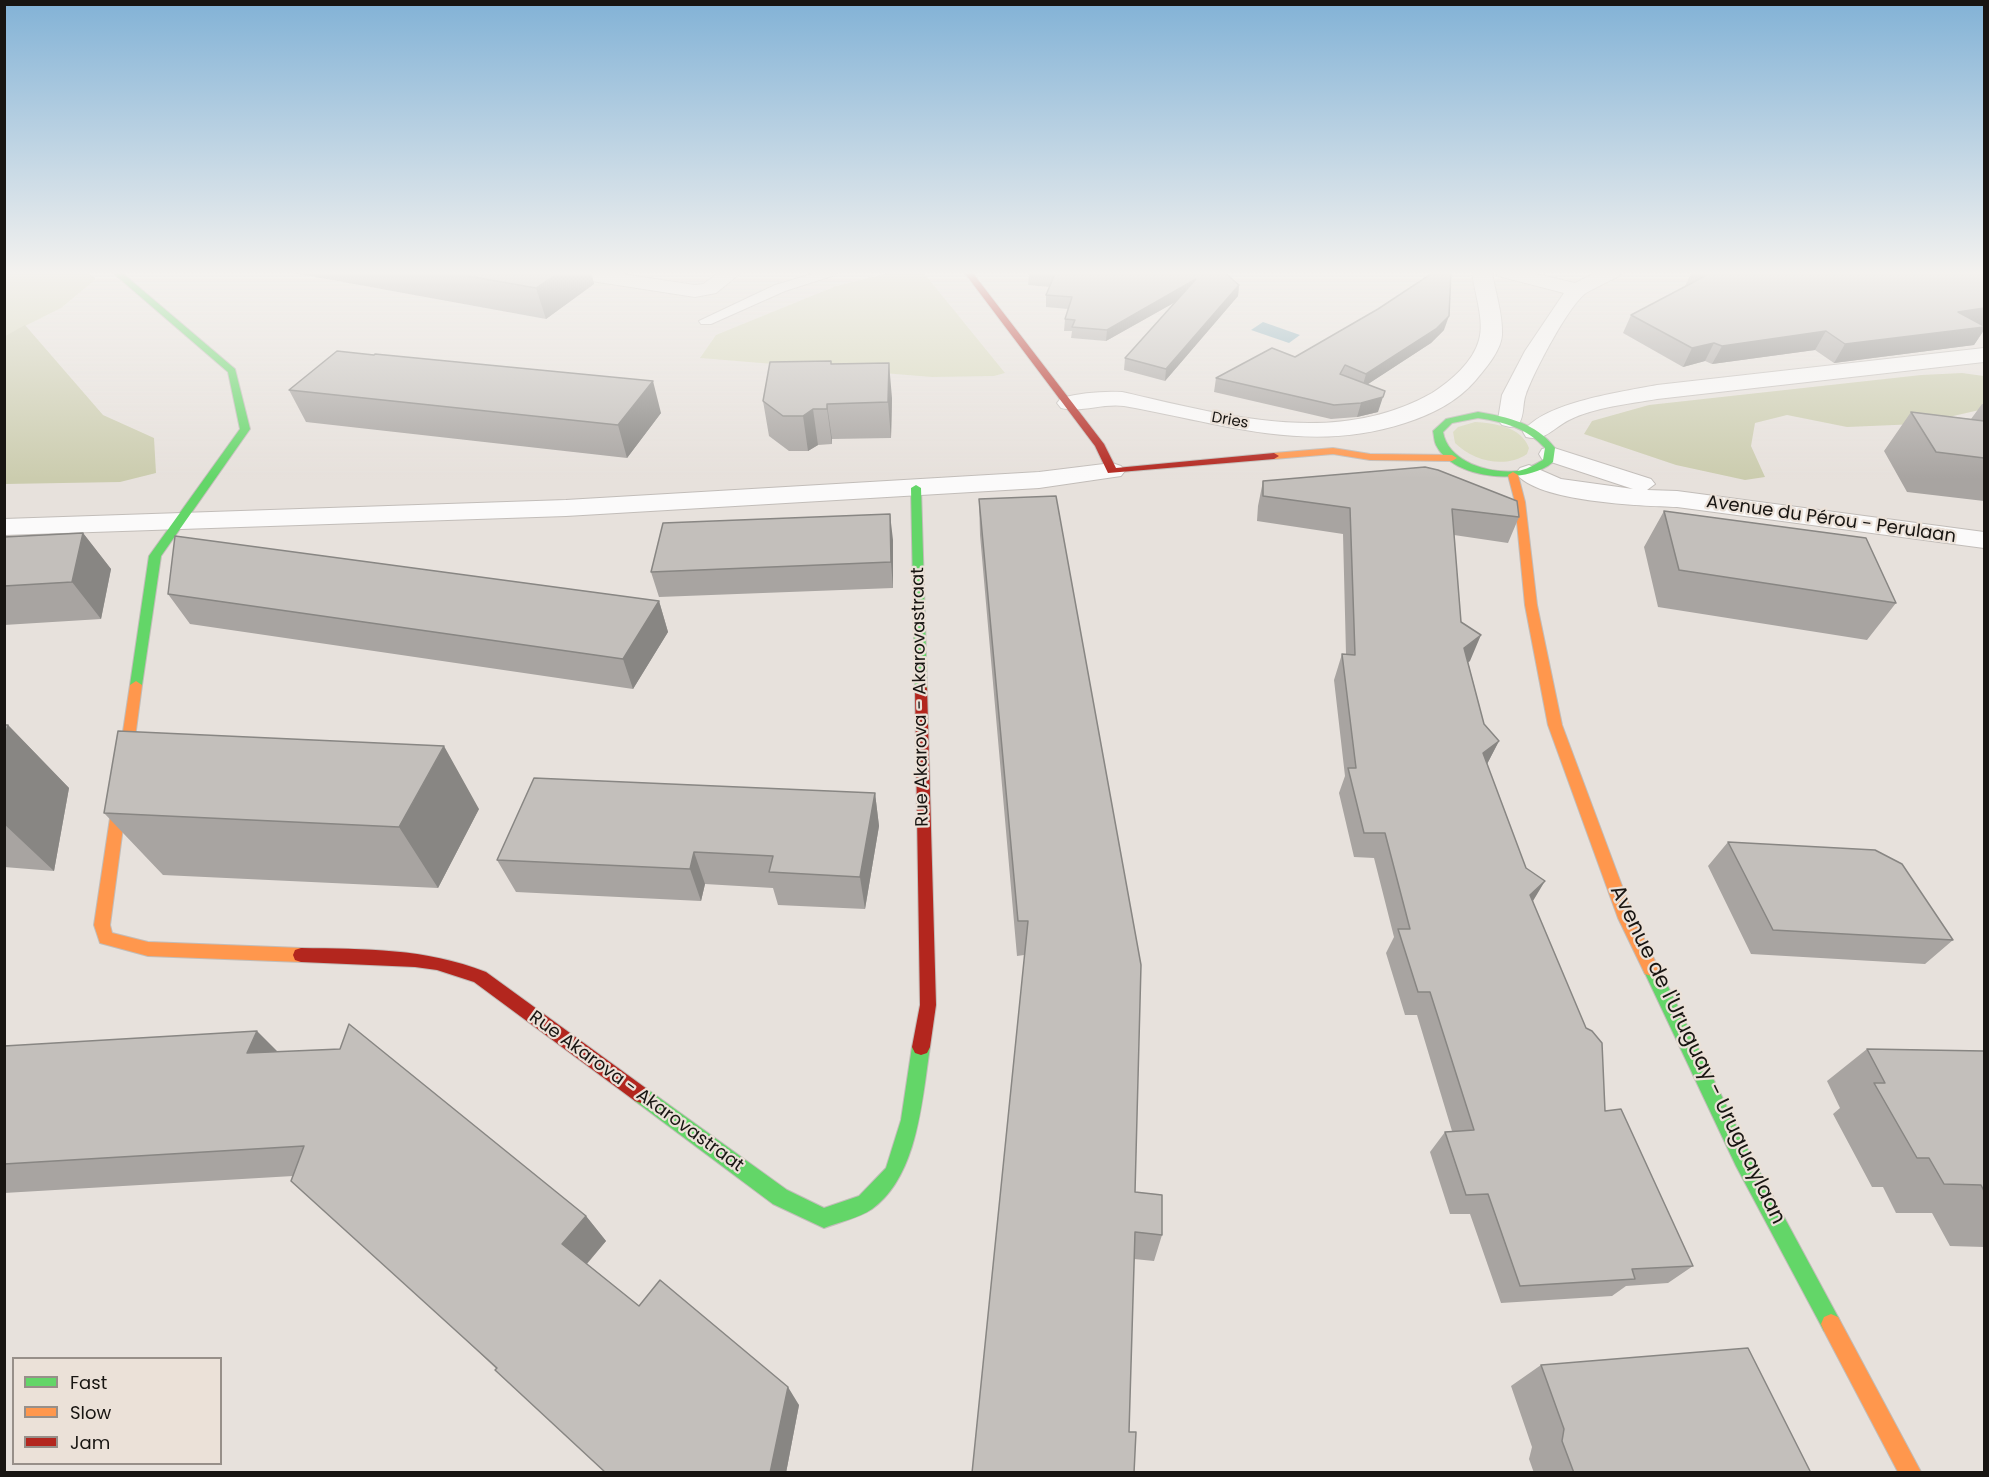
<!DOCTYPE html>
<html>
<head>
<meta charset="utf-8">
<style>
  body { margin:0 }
  #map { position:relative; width:1989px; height:1477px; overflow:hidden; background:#e7e1dc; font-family:Poppins,sans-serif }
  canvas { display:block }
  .frame { position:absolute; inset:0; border:6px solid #181512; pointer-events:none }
  .legend { position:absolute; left:12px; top:1357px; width:210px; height:108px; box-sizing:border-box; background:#ebe1d8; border:2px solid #978f89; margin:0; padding:8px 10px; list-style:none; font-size:18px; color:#181512 }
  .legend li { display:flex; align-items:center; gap:12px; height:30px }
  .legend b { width:30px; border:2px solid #978f89 }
</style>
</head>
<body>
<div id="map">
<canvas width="1989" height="1477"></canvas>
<div class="frame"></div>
<ul class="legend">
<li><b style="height:8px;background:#63d668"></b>Fast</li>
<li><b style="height:8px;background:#ff974d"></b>Slow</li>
<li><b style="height:8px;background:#b3261e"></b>Jam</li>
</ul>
</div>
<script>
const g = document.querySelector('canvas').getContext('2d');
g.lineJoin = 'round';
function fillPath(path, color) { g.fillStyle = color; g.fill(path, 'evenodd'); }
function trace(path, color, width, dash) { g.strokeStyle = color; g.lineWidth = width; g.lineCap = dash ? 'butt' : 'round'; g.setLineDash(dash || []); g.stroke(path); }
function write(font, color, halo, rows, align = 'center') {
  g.font = font + ' Poppins,sans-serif'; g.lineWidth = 4.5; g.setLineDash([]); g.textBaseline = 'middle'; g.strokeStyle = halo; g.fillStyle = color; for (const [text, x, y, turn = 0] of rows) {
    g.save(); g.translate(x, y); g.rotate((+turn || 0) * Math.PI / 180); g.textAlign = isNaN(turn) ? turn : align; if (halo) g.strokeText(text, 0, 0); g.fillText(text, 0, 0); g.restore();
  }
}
fillPath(new Path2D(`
  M 5,272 L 86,272 L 96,279 L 61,308 L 5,336 Z
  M 892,272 L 923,272 L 1005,373 L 994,376 L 932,377 L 700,358 L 716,335 L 836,286 Z
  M 1475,422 C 1494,423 1522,427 1529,448 L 1527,454 C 1505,469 1473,461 1455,443 L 1453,432 L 1458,427 Z`), '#d7d8bb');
fillPath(new Path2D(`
  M 25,325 L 103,415 L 154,438 L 156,473 L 120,482 L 5,484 L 5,336 Z
  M 1962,373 L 1984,376 L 1984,409 L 1918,424 L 1847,427 L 1787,415 L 1755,423 L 1751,446 L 1765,477 L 1745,480 L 1676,465 L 1584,434 L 1592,421 L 1649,405 L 1921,375 Z`), '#cbccae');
fillPath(new Path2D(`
  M 1263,322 L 1300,335 L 1289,343 L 1251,330 Z`), '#89afbc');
const lane = new Path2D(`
  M 819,272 L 837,272 L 835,275 L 785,291 L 711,324 L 701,324 L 699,321 L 775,285 Z`);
const street = new Path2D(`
  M 562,272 L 609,272 L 695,285 L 703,284 L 720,272 L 742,272 L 716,293 L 695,297 L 572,278 L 565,276 Z
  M 1472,272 L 1492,272 C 1495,292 1503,314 1502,335 C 1501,351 1485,369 1475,381 C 1457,402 1430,415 1405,423 C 1307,455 1221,423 1124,406 C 1103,403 1081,413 1061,408 L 1057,403 L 1061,398 C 1081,393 1102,391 1122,392 C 1224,415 1335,448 1432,393 C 1451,381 1473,362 1479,340 C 1485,320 1474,292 1472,272 Z
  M 1495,272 L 1528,272 L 1575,283 L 1597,272 L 1622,272 L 1619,276 C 1608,282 1596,287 1586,293 C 1568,306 1534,372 1526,394 C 1522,404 1525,416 1518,425 L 1510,427 L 1502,425 L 1498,420 L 1502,395 L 1525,351 L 1564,293 L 1498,276 Z
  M 1984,348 L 1984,362 L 1657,399 C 1629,404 1595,407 1569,420 C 1553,428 1545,442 1526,437 L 1523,432 C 1544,402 1622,392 1657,385 Z
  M 1551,447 L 1651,479 L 1655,484 L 1647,490 L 1677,491 L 1984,532 L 1984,548 L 1677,507 C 1642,506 1536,502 1516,473 L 1520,468 L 1529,465 L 1561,479 L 1633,489 L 1542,459 L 1539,454 L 1542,449 Z
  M 1112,463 L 1121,466 L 1125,471 L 1121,476 L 1039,488 L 566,516 L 4,535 L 4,519 L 566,500 L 1039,472 Z`);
const fast = new Path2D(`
  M 112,272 L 121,272 L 235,369 L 250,429 L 161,556 L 142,685 L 136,689 L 130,685 L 149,556 L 240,429 L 228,372 Z
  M 1478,412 C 1508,417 1536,423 1555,448 L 1553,462 C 1526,486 1453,480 1436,445 C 1434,441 1434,435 1433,431 L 1446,419 ZM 1478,418 C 1504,422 1527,428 1545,448 L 1543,460 C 1534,465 1526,470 1517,471 C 1489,474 1448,462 1443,432 L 1452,423 Z
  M 916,485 L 921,488 L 927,688 L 921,693 L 915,688 L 911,488 Z
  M 1651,962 L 1657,964 L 1750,1154 L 1838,1317 L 1841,1324 L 1838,1331 L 1831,1334 L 1824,1331 L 1736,1166 L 1643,969 L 1645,964 Z
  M 921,1039 L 927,1041 L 930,1047 C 922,1099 918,1176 872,1209 C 859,1218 839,1222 824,1228 L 773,1204 L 635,1101 L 632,1095 L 635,1089 L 641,1087 L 647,1089 L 787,1190 L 824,1208 L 859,1196 L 886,1168 L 901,1120 L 912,1047 L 915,1041 Z`);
const slow = new Path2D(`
  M 1333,448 L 1370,454 L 1452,455 L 1457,458 L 1452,461 L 1370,460 L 1333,454 L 1274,459 L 1269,456 L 1274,453 Z
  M 1513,472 L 1518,475 L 1525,502 L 1537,605 L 1562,725 L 1634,918 L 1659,969 L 1657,974 L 1651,976 L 1645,974 L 1618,918 L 1548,725 L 1525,605 L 1515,502 L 1508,475 Z
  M 136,681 L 142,685 L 110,925 L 112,933 L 148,942 L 301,948 L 307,950 L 309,955 L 307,960 L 301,962 L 148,956 L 100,943 L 94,925 L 130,685 Z
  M 1831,1314 L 1838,1317 L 1921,1472 L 1898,1472 L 1824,1331 L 1821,1324 L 1824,1317 Z`);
const jam = new Path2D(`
  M 964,272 L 972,272 L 1104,444 L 1116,468 L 1274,453 L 1279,456 L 1274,459 L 1108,473 L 1095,446 Z
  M 921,683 L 927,688 L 936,1005 L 930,1047 L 927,1053 L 921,1055 L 915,1053 L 912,1047 L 920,1005 L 915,688 Z
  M 301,948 C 366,949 424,948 486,972 L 647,1089 L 650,1095 L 647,1101 L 641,1103 L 635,1101 L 474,982 L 437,970 L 415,967 L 301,962 L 295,960 L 293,955 L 295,950 Z`);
trace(lane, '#c2bdb9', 2);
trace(street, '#c2bdb9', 2);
trace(fast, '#c2bdb9', 2);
trace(slow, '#c2bdb9', 2);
trace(jam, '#c2bdb9', 2);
fillPath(lane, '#fbfafa');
fillPath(street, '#fbfafa');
fillPath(fast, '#63d668');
fillPath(slow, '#ff974d');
fillPath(jam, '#b3261e');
fillPath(new Path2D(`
  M 288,272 L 591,272 L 594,284 L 546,319 Z
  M 1692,272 L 1984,272 L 1984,325 L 1983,325 L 1984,326 L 1984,330 L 1974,345 L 1834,363 L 1815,350 L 1712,364 L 1705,361 L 1683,367 L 1623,333 L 1631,315 L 1685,286 Z
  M 1029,274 L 1239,285 L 1238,296 L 1165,381 L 1124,370 L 1125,358 L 1177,301 L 1106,341 L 1071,338 L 1072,331 L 1064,331 L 1065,319 L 1068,309 L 1046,307 L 1046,295 L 1049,287 L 1028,285 Z
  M 1444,330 L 1431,343 L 1368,384 L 1378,412 L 1357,417 L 1331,419 L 1214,392 L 1216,378 Z
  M 832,364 L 892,398 L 891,438 L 832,439 L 832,444 L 818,445 L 808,451 L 789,451 L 769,436 L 763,401 Z
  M 289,390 L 661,413 L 627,458 L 306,422 Z
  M 1982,404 L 1984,404 L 1984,501 L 1907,492 L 1884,451 L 1911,412 L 1971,419 Z
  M 1263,481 L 1519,517 L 1508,543 L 1454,535 L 1461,622 L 1470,661 L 1468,662 L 1484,724 L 1499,741 L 1487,764 L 1533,901 L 1605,1111 L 1693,1266 L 1668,1283 L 1626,1286 L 1612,1296 L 1501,1303 L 1470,1214 L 1450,1214 L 1430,1152 L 1445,1132 L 1452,1131 L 1417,1015 L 1405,1015 L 1386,953 L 1394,937 L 1374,858 L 1354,857 L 1339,793 L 1345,776 L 1334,680 L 1342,654 L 1346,654 L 1343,534 L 1257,521 L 1258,506 Z
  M 979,499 L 1135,1192 L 1162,1235 L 1154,1261 L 1134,1259 L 1129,1432 L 1024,955 L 1017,956 L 980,535 Z
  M 1664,511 L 1896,603 L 1867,640 L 1658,607 L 1644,547 Z
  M 83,533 L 111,569 L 101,619 L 4,625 L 4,537 Z
  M 893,540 L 893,588 L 659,597 L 651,572 Z
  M 168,594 L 659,601 L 668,632 L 633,689 L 190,624 Z
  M 4,725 L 8,725 L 69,788 L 54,871 L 4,867 Z
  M 875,793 L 879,826 L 865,909 L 778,905 L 773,888 L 705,884 L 701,901 L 516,892 L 497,860 Z
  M 479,809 L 438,888 L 163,875 L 104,813 Z
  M 1728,842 L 1953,940 L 1925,964 L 1751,954 L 1708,866 Z
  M 4,1046 L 278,1051 L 586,1216 L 606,1241 L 587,1264 L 639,1306 L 799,1405 L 786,1473 L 606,1473 L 293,1176 L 4,1193 Z
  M 1867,1049 L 1984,1051 L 1984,1247 L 1950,1246 L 1932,1213 L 1896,1213 L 1883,1187 L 1872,1187 L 1833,1114 L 1840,1108 L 1827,1081 Z
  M 1541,1365 L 1811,1473 L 1534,1473 L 1529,1459 L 1532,1447 L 1511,1386 Z`), '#a8a4a1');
fillPath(new Path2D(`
  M 560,272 L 591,272 L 594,284 L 546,319 L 536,288 Z
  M 1196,279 L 1195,291 L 1106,341 L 1107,330 Z
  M 1239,285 L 1238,296 L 1165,381 L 1166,369 Z
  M 1984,308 L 1984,325 L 1946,330 L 1958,312 Z
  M 1449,316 L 1444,330 L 1431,343 L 1362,388 L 1366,374 Z
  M 1984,327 L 1984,330 L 1974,345 L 1834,363 L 1845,344 Z
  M 1826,331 L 1815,350 L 1712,364 L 1722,346 Z
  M 1714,343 L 1705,361 L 1683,367 L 1692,348 Z
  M 889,363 L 892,398 L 891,438 L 888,402 Z
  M 653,381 L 661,413 L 627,458 L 618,425 Z
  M 1385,391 L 1378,412 L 1357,417 L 1361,403 Z
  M 827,404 L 832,439 L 832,444 L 827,409 Z
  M 813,409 L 818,445 L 808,451 L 803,416 Z
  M 890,514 L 893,540 L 893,588 L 891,562 Z
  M 83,533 L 111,569 L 101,619 L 72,582 Z
  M 659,601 L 668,632 L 633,689 L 623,659 Z
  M 1481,635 L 1470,661 L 1453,673 L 1464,648 Z
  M 8,725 L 69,788 L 54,871 L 4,824 L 4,740 Z
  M 1499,741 L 1486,766 L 1483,753 Z
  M 444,746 L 479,809 L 438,888 L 399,827 Z
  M 875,793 L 879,826 L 865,909 L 860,877 Z
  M 694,852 L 705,884 L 701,901 L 690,869 Z
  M 1545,881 L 1530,906 L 1530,895 Z
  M 257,1031 L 288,1062 L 247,1053 Z
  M 586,1216 L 606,1241 L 583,1268 L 562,1244 Z
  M 788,1387 L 799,1405 L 786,1473 L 770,1473 Z`), '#888683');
const building = new Path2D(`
  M 445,272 L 560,272 L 536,288 Z
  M 1030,272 L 1201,272 L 1203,273 L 1224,272 L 1239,285 L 1166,369 L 1125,358 L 1196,279 L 1107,330 L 1072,327 L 1075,320 L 1065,319 L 1072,297 L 1046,295 L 1054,276 L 1029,274 Z
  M 1434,272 L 1451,272 L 1449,316 L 1436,329 L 1366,374 L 1345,365 L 1340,374 L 1385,391 L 1383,397 L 1361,403 L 1334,405 L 1216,378 L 1272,348 L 1295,357 L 1378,309 Z
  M 1699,272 L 1984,272 L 1984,308 L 1958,312 L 1984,326 L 1984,327 L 1845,344 L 1826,331 L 1722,346 L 1714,343 L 1692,348 L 1631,315 L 1707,275 Z
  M 337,351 L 374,355 L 375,354 L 653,381 L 618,425 L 289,390 Z
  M 831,361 L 831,364 L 889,363 L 888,402 L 827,404 L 827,409 L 813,409 L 803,416 L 783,416 L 763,401 L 770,362 Z
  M 1911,412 L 1984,421 L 1984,458 L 1936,452 Z
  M 1425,467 L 1438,470 L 1517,501 L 1519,517 L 1452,509 L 1461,622 L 1481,635 L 1464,648 L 1484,724 L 1499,741 L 1483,753 L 1526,868 L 1545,881 L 1530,895 L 1586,1028 L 1592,1031 L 1602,1043 L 1605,1111 L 1621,1109 L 1693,1266 L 1632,1269 L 1635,1279 L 1520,1286 L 1488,1194 L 1466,1195 L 1445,1132 L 1474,1130 L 1430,992 L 1418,992 L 1398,929 L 1410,929 L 1385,833 L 1364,833 L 1348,768 L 1356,768 L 1342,654 L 1355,655 L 1350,508 L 1263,496 L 1263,481 Z
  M 1056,496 L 1141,965 L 1135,1192 L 1162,1195 L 1162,1235 L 1135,1232 L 1129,1432 L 1136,1432 L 1134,1473 L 972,1473 L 1028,921 L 1018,921 L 979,499 Z
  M 1664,511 L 1866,538 L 1896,603 L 1679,570 Z
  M 890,514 L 891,562 L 651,572 L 663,523 Z
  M 83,533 L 72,582 L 4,586 L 4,537 Z
  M 175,536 L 659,601 L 623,659 L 168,594 Z
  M 4,725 L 8,725 L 4,740 Z
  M 118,731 L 444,746 L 399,827 L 104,813 Z
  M 534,778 L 875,793 L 860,877 L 769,872 L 773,856 L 694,852 L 690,869 L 497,860 Z
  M 1728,842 L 1875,850 L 1902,864 L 1953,940 L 1773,930 Z
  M 349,1024 L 586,1216 L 562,1244 L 639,1306 L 660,1280 L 788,1387 L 770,1473 L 606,1473 L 495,1370 L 497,1368 L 291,1181 L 304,1146 L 4,1164 L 4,1046 L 257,1031 L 247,1053 L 340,1049 Z
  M 1867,1049 L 1984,1051 L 1984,1191 L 1981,1185 L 1944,1184 L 1929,1158 L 1917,1158 L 1874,1083 L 1885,1083 Z
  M 1748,1348 L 1811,1473 L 1574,1473 L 1562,1441 L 1564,1429 L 1541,1365 Z`);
fillPath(building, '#c3bfbb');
trace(building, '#888683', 1.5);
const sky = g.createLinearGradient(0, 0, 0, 479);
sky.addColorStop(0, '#82b2d6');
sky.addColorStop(0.57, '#f4f2ef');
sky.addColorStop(1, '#f4f2ef00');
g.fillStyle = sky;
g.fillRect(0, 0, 1989, 479);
write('15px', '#181512', '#ebe1d8', [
  ["Dries",1230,421,10]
]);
write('18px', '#181512', '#ebe1d8', [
  ["Avenue du Pérou - Perulaan",1831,520,8],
  ["Rue Akarova - Akarovastraat",921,697,-91],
  ["Rue Akarova - Akarovastraat",636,1092,36]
]);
write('21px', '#181512', '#ebe1d8', [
  ["Avenue de l'Uruguay - Uruguaylaan",1697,1055,64]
]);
</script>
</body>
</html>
